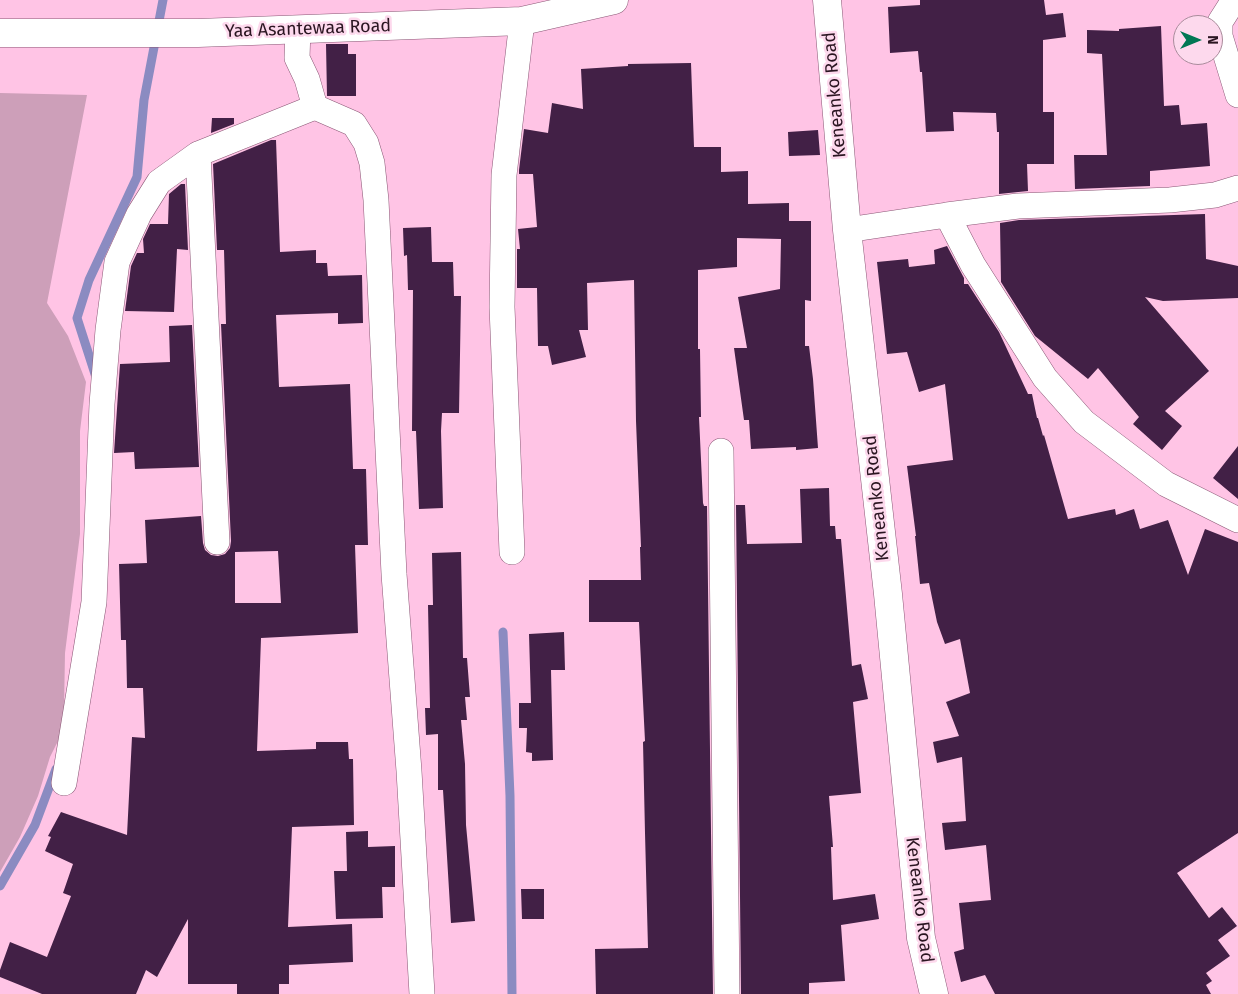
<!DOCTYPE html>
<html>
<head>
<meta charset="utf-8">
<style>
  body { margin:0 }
  #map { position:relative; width:1238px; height:994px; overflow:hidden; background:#ffc4e5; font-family:"Fira Sans",sans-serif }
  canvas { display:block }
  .north { position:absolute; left:1173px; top:15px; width:50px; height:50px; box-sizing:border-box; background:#fdd9ed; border:1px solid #a98b9b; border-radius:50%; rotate:90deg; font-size:14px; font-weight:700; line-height:20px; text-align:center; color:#2a1521 }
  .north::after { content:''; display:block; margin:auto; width:18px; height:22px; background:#007854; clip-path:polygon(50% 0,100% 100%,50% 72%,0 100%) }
</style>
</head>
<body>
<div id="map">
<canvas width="1238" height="994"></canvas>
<div class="north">N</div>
</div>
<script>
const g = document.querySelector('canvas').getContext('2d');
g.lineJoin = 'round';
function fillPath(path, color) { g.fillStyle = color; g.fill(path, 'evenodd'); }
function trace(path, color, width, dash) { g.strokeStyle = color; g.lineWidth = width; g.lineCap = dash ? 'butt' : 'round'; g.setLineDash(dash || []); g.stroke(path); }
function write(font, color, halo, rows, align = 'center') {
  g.font = font + ' "Fira Sans",sans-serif'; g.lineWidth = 5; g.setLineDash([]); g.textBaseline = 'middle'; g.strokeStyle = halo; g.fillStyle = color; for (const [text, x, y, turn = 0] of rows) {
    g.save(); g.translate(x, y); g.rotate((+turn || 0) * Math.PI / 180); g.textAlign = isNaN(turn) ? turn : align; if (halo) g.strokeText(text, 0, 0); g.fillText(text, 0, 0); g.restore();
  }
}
fillPath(new Path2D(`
  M 0,93 L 87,95 L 47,303 L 68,336 L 86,382 L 80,431 L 80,534 L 65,653 L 64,708 L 59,739 L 50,757 L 38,796 L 20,837 L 0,872 Z`), '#cd9fb9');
trace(new Path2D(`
  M 96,377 L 77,318 L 89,280 L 137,177 L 144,100 L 163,0
  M 503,632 L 510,796 L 512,994
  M 0,886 L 35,825 L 56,769`), '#8b8bc1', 9);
fillPath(new Path2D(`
  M 920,0 L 1044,0 L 1046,15 L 1063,13 L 1066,37 L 1043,40 L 1043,112 L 1054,112 L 1054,164 L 1027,164 L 1028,191 L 999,194 L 999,132 L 997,132 L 996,113 L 953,112 L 954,131 L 926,132 L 922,72 L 920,72 L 918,51 L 890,53 L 888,7 L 920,5 Z
  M 1161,26 L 1164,106 L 1179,105 L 1181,125 L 1207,123 L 1210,166 L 1150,171 L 1150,186 L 1075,189 L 1074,155 L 1107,155 L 1102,54 L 1087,53 L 1087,30 L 1119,31 L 1119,29 Z
  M 326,44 L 348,44 L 348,54 L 356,54 L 356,96 L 327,96 Z
  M 691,63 L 694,147 L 721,147 L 721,172 L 748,171 L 748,204 L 789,203 L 789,221 L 811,221 L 811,301 L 805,300 L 805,346 L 809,346 L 813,379 L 818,448 L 796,450 L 796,447 L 751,449 L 749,420 L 744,420 L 734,348 L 747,348 L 738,297 L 780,289 L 781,239 L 737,238 L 737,267 L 698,270 L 698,349 L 700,349 L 701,417 L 699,417 L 703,503 L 704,506 L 707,506 L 713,994 L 596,994 L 595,949 L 648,948 L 645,833 L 643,742 L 645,741 L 639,622 L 589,622 L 589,580 L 641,580 L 640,547 L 641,547 L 636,421 L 634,280 L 587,283 L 588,330 L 579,330 L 586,357 L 552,365 L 548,346 L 538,346 L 537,288 L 517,288 L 517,249 L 520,249 L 518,229 L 537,227 L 533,174 L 519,174 L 519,170 L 524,129 L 548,133 L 552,103 L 583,109 L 581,69 L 628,66 L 628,64 Z
  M 212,118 L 234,118 L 234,124 L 211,133 Z
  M 818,130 L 820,155 L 789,156 L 788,132 Z
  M 271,140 L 276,140 L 280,252 L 316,250 L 316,263 L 327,263 L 328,276 L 362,275 L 363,323 L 338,324 L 338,313 L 276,315 L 279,387 L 350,384 L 353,469 L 366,469 L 368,545 L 355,545 L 358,633 L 261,638 L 257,751 L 316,749 L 316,742 L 348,742 L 349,759 L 353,759 L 354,825 L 292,827 L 288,927 L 352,924 L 353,962 L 289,965 L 289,984 L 279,984 L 279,994 L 237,994 L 237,984 L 188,984 L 188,919 L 157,977 L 146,970 L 136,994 L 42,994 L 0,977 L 0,970 L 10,942 L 47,957 L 71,896 L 63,893 L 73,864 L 45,851 L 51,837 L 48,836 L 61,812 L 127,835 L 132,737 L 145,738 L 143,688 L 127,688 L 126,640 L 121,640 L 119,564 L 147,563 L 145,520 L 201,516 L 203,543 L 205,550 L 211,555 L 218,556 L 225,554 L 230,548 L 231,541 L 221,324 L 226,324 L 224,250 L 217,250 L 213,164 ZM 278,551 L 281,603 L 235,603 L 235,552 Z
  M 181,184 L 185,184 L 188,250 L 177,249 L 174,312 L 125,311 L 131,266 L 137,253 L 144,253 L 143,239 L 150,224 L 168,224 L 169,194 Z
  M 1205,214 L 1206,259 L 1238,266 L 1238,298 L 1163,301 L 1145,297 L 1209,371 L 1165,411 L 1182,426 L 1162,450 L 1133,424 L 1139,417 L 1098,368 L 1088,379 L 1035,336 L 1001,282 L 1000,223 L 1019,220 Z
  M 431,227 L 432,262 L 453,262 L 454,296 L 461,296 L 459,413 L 442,413 L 441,431 L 443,508 L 419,509 L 416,431 L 412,431 L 413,290 L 408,290 L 407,255 L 404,256 L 403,228 Z
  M 947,246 L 964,278 L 964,284 L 968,284 L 999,332 L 1028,394 L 1032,394 L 1037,418 L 1038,418 L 1043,436 L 1044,435 L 1068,519 L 1115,509 L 1116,515 L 1134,509 L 1140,529 L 1168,520 L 1188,575 L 1205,529 L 1238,542 L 1238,833 L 1177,873 L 1209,918 L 1222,907 L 1237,926 L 1218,940 L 1230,956 L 1206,973 L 1212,981 L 1206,985 L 1211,994 L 995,994 L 985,975 L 961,982 L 954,952 L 964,949 L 959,903 L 991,900 L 986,845 L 945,850 L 942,823 L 966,821 L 962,757 L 937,763 L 933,742 L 959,736 L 946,702 L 970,693 L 960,639 L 945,644 L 937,622 L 929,583 L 920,584 L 915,536 L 916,536 L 907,466 L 953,460 L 945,384 L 919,392 L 907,352 L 887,354 L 877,262 L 908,259 L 909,267 L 935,264 L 934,250 Z
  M 192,325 L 199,467 L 135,469 L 134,452 L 114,453 L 120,364 L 170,362 L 169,326 Z
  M 1238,446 L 1238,499 L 1213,478 Z
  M 829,488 L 830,526 L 835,526 L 836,539 L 841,539 L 852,666 L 861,664 L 868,699 L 853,702 L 861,793 L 829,796 L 833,847 L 831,847 L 833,900 L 875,894 L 879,919 L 841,925 L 845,981 L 809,983 L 809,994 L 741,994 L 736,505 L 745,505 L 747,544 L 802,543 L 800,489 Z
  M 461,552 L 463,658 L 467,658 L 470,697 L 465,697 L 467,720 L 461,720 L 465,764 L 466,825 L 475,921 L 451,923 L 443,790 L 438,790 L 438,734 L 426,735 L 425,708 L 430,708 L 428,605 L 433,605 L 432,553 Z
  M 564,632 L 565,670 L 551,670 L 553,760 L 532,761 L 532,753 L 526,752 L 527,728 L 519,728 L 519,703 L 531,703 L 529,634 Z
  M 368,831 L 368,847 L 395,846 L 395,887 L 382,887 L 383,918 L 336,919 L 334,871 L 347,871 L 346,832 Z
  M 521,889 L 544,889 L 544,919 L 522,919 Z`), '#422046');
const minor = new Path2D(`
  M 1234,0 L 1220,22 L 1220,36 L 1238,95
  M 298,29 L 297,58 L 307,79 L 315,107 L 354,124 L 366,143 L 372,163 L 376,200 L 394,574 L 409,771 L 422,994
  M 198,154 L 217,542
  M 947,215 L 1018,206 L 1170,200 L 1215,195 L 1238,188
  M 847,230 L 947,215 L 973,265 L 1045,378 L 1084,422 L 1166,484 L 1238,520
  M 721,451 L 727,994
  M 512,552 L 502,307 L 504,175 L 522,21
  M 64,783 L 94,602 L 102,404 L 108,330 L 117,262 L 139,214 L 159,182 L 198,154 L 315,107`);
const tertiary = new Path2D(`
  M 827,0 L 847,230 L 888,594 L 921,938 L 934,994
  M 0,33 L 198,33 L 522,21 L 614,0`);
trace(minor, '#8a5775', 26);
trace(tertiary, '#8a5775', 29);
trace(minor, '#fff', 25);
trace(tertiary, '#fff', 28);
write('18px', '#2a1521', '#fdd9ed', [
  ["Yaa Asantewaa Road",308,29,-2],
  ["Keneanko Road",835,95,-95],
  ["Keneanko Road",877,498,-96],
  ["Keneanko Road",919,900,83]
]);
</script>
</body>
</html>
